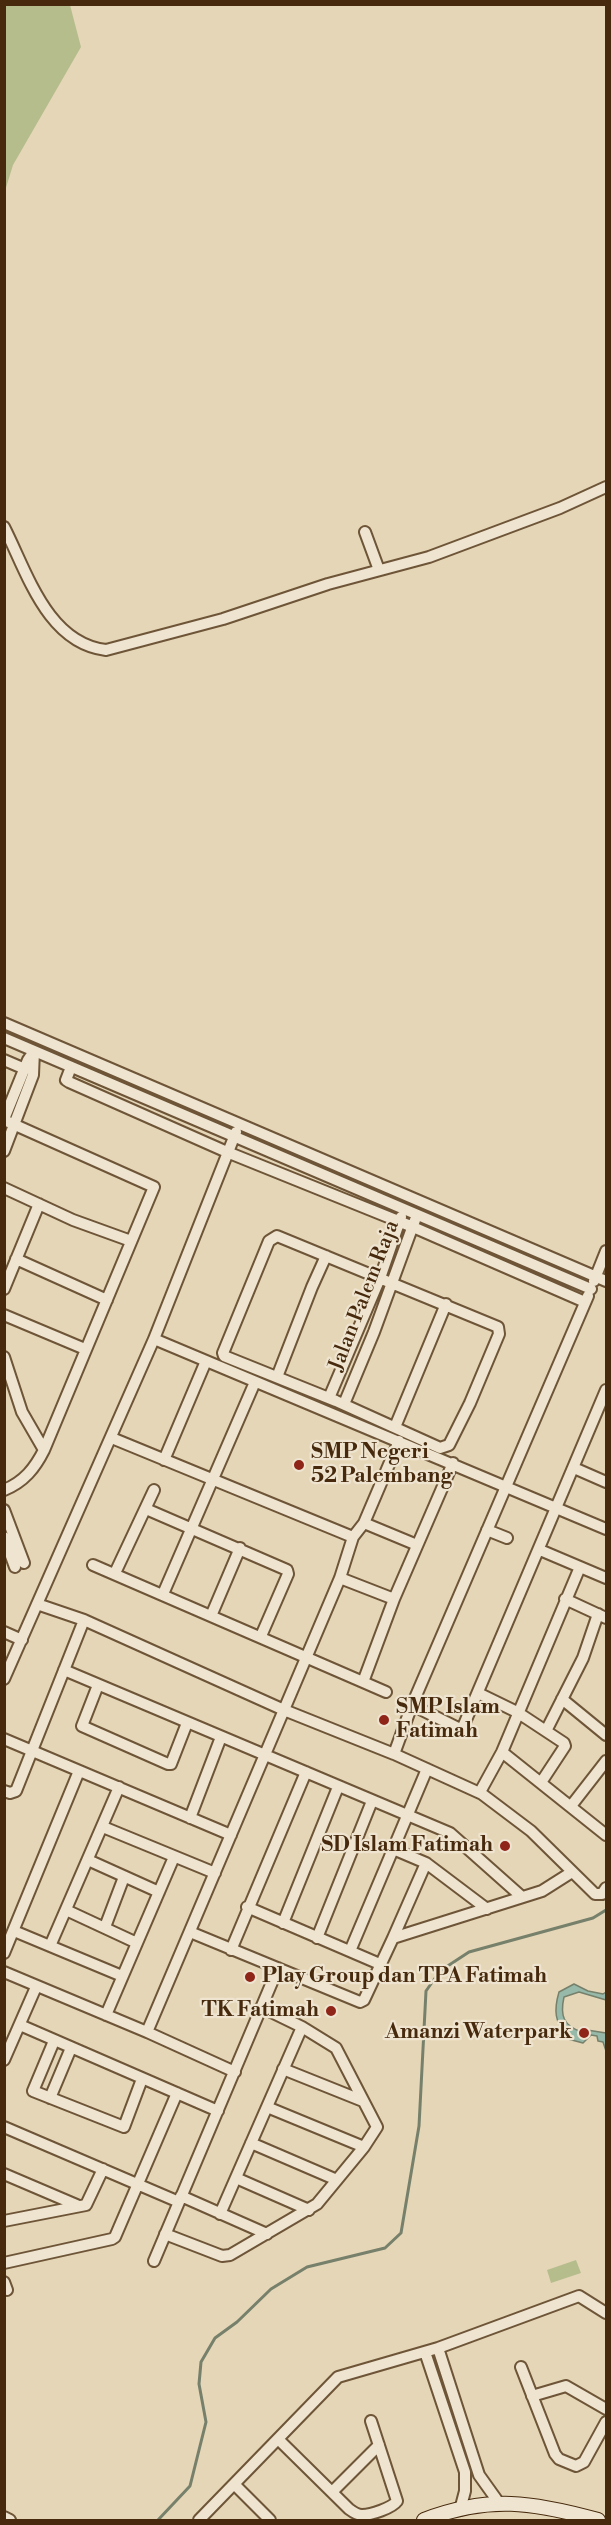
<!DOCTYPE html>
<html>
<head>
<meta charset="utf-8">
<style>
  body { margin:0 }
  #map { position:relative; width:611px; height:2525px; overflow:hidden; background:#e5d6b7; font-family:"Libre Bodoni",serif }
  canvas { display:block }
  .frame { position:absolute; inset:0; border:6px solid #472a0d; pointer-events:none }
</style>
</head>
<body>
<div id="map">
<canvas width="611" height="2525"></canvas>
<div class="frame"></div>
</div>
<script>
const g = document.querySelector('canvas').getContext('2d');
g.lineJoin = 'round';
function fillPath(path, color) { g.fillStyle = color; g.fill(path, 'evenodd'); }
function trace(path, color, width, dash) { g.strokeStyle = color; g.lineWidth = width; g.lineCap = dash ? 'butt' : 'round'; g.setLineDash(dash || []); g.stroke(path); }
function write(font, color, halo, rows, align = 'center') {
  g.font = font + ' "Libre Bodoni",serif'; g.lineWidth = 4.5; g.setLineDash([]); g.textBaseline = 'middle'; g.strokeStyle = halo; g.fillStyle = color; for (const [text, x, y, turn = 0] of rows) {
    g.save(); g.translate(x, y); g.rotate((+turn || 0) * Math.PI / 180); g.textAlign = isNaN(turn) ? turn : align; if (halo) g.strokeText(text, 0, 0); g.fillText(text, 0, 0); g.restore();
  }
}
fillPath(new Path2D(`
  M 5,4 L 70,5 L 81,47 L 13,165 L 5,191 Z
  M 576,2260 L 581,2273 L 551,2283 L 547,2270 Z`), '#b6bd8d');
const water = new Path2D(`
  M 574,1984 L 588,1991 L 603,1994 L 606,1992 L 606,2000 L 579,1992 L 564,1997 C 560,2015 563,2026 582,2032 L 587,2030 L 606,2033 L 606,2051 L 603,2042 L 598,2041 L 597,2036 L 591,2035 L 583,2043 L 568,2039 L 568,2035 C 554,2024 554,2009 559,1992 Z`);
fillPath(water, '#96b9aa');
trace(water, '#76806b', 1.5);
trace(new Path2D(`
  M 158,2520 L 190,2486 L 206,2422 L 199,2384 L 201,2362 L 215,2338 L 237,2322 L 271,2289 L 307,2267 L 385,2248 L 401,2233 L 419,2126 L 426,1991 L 440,1971 L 469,1952 L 593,1918 L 606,1910`), '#76806b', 3);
const street = new Path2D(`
  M 4,527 C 27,572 47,643 106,650 L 223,619 L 328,584 L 429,557 L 560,508 L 606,487
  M 365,532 L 379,570
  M 4,1023 L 606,1281
  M 4,1038 L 591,1289
  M 4,1060 L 25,1069
  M 71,1067 L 66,1080 L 69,1082 L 227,1152 L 413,1227 L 585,1302
  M 4,1119 L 28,1060 L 34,1051
  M 4,1120 L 154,1187 L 44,1450 C 35,1468 24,1482 4,1490
  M 4,1151 L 33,1075 L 34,1051
  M 4,1188 L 73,1220 L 131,1241
  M 277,1236 L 498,1327 L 499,1334 L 470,1403 L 449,1445 L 440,1448 L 336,1401 L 224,1356 L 223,1353 L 269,1241 Z
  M 16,1259 L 107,1300
  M 594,1281 L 606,1251
  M 4,1289 L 39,1204
  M 4,1315 L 85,1349
  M 154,1339 L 606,1529
  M 4,1357 L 22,1412 L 44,1450
  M 277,1377 L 312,1287 L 326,1256
  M 329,1398 L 380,1278 L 401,1217
  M 344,1404 L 374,1332 L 415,1220
  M 395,1427 L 446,1304
  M 112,1438 L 353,1537
  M 164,1460 L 206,1361
  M 574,1468 L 606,1482
  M 146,1509 L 287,1570 L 288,1574 L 261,1636
  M 4,1510 L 24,1563
  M 364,1523 L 417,1545
  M 487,1530 L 507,1538
  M 4,1537 L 15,1567
  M 540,1550 L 606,1578
  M 93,1565 L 363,1682 L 394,1599 L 453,1463
  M 115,1573 L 154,1490
  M 340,1578 L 394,1599
  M 163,1594 L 255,1382
  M 565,1599 L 606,1618
  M 37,1604 L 84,1620 L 284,1710 L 394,1754 L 482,1794 L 531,1831 L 595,1894 L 602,1894 L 606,1888
  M 211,1616 L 240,1548
  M 4,1632 L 22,1640
  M 64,1670 L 450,1833 L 522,1897
  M 4,1679 L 154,1339 L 236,1132
  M 363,1682 L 386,1692
  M 98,1685 L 82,1726 L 168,1764 L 171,1764 L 187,1723
  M 478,1693 L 517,1712 L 564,1743 L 565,1746 L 542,1781
  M 562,1699 L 606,1735
  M 412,1705 L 458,1728 L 463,1727 L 606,1390
  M 546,1731 L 583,1658 L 598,1614
  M 4,1739 L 231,1835
  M 502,1752 L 606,1835
  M 394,1754 L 412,1705 L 588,1296
  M 4,1791 L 10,1793 L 16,1791 L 84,1620
  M 480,1792 L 502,1752 L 580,1567
  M 571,1806 L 606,1761
  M 190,1818 L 221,1737
  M 103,1827 L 215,1873
  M 393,1849 L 426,1863 L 487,1909
  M 88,1860 L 159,1892
  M 247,1907 L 382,1965
  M 66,1910 L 137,1943
  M 283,1923 L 338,1787
  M 105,1927 L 124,1877
  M 14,1931 L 122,1976
  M 190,1932 L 360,2002 L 364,2000 L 393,1938 L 542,1891 L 572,1872
  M 317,1938 L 372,1801
  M 393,1938 L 426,1863
  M 50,1946 L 119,1787
  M 231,1950 L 306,1772
  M 350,1951 L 427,1769
  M 4,1953 L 79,1771
  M 4,1972 L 147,2032 L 235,2072
  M 106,2015 L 174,1857
  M 20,2025 L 218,2111
  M 147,2032 L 340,1578 L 353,1537 L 364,1523 L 399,1441
  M 54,2041 L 33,2091 L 124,2127 L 142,2079
  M 4,2060 L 36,1987
  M 283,2069 L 363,2101
  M 50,2098 L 71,2048
  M 267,2107 L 364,2147
  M 4,2127 L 179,2202
  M 251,2143 L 337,2180
  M 4,2174 L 79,2206
  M 236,2178 L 309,2210
  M 181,2196 L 267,2234
  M 220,2214 L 302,2027
  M 4,2221 L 86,2205 L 103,2169
  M 165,2234 L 222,2256 L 230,2255 L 317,2204 L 364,2147 L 377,2127 L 336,2048 L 302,2027 L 261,2007
  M 154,2261 L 278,1968
  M 4,2263 L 112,2239 L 115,2237 L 177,2093
  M 4,2282 L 7,2290
  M 438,2348 L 479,2475 L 499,2503
  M 425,2352 L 465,2472 L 465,2491 L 460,2510
  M 521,2367 L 555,2454 L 559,2459 L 576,2466 L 584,2462 L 606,2422
  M 532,2396 L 566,2386 L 606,2409
  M 278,2439 L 349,2509 C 353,2512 357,2515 362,2515 C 371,2515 392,2508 397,2501 L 371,2421
  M 235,2485 L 270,2520
  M 333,2491 L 379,2445
  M 4,2517 L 10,2520
  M 199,2520 L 338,2377 L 438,2348 L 579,2296 L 606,2313`);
const secondary = new Path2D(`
  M 424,2520 C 489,2495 533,2502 598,2520`);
trace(street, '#6e5538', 14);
trace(secondary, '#472a0d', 16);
trace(street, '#eee4d0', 10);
trace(secondary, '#eee4d0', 14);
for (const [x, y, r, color] of [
  [299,1465,6,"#8f2418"],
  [384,1720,6,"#8f2418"],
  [505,1846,6,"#8f2418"],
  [250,1977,6,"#8f2418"],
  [331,2011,6,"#8f2418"],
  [584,2033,6,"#8f2418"]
]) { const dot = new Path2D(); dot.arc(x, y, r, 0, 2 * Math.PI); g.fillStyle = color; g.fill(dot); trace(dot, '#eee4d0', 2); }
write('21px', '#472a0d', '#eee4d0', [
  ["Jalan Palem Raja",365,1296,-69]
]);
write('bold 21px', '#472a0d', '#eee4d0', [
  ["SMP Negeri",311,1453],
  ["52 Palembang",311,1477],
  ["SMP Islam",396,1708],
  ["Fatimah",396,1732],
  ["SD Islam Fatimah",493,1846,"right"],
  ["Play Group dan TPA Fatimah",262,1977],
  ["TK Fatimah",319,2011,"right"],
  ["Amanzi Waterpark",572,2033,"right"]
], 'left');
</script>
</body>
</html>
